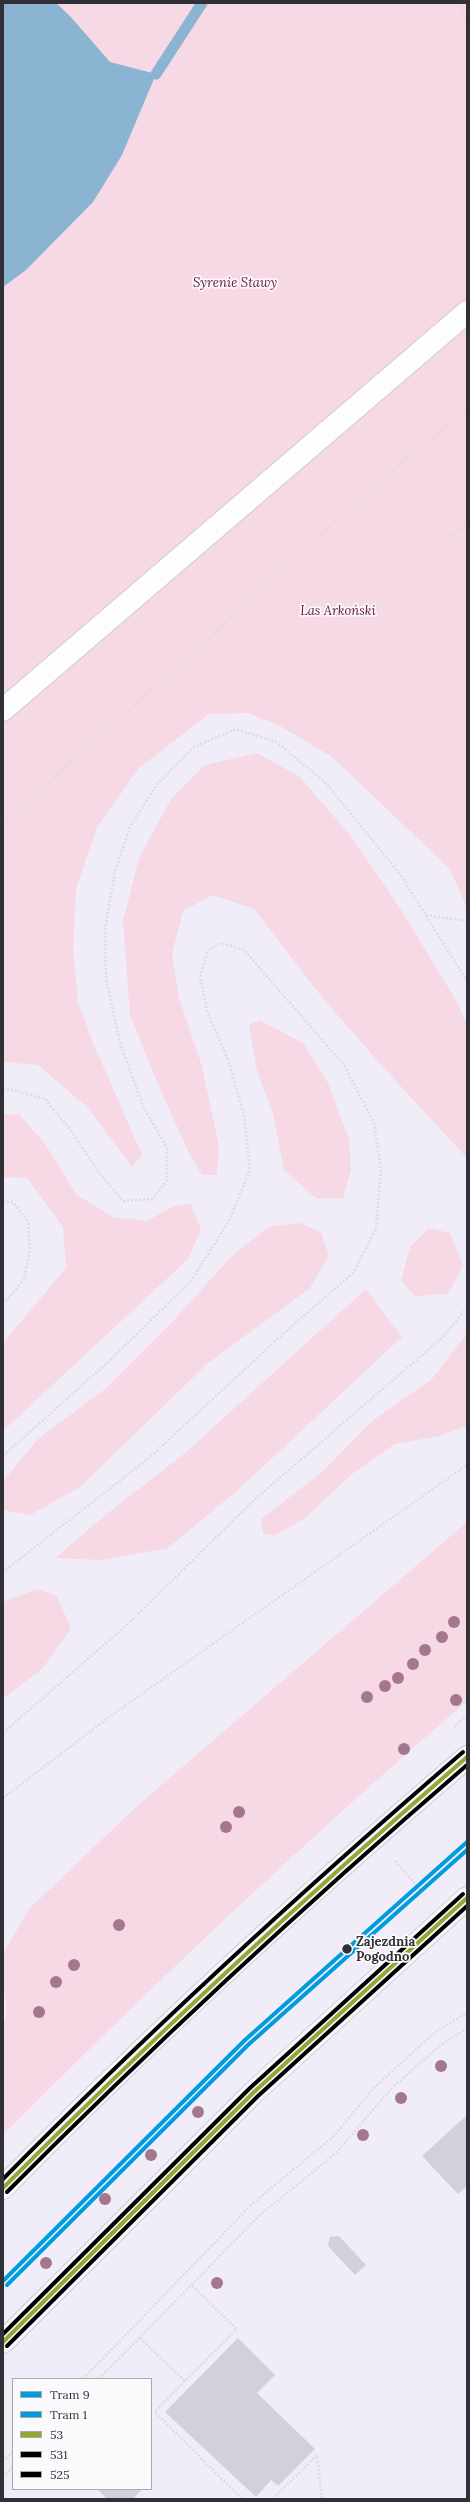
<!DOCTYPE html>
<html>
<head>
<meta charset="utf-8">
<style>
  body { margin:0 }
  #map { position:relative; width:470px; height:2502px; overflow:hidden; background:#f0edf8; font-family:Lora,serif }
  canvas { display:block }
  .frame { position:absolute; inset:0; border:4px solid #323037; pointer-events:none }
  .legend { position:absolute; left:12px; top:2378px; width:140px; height:112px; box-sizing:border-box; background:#faf9fc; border:1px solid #aaa9ad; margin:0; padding:5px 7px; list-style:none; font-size:12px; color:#323037 }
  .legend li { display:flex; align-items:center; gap:8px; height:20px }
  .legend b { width:20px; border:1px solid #aaa9ad }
</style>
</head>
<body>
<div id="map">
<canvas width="470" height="2502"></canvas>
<div class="frame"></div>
<ul class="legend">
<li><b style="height:5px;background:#009cdd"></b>Tram 9</li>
<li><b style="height:5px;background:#009cdd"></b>Tram 1</li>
<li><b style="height:5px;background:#91a832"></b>53</li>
<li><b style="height:5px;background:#000"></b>531</li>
<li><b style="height:5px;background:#000"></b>525</li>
</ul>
</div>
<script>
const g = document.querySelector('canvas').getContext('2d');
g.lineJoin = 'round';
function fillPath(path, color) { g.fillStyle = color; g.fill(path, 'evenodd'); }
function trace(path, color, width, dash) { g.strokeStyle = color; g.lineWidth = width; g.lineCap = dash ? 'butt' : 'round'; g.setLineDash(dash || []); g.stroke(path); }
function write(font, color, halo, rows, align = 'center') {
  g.font = font + ' Lora,serif'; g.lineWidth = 3.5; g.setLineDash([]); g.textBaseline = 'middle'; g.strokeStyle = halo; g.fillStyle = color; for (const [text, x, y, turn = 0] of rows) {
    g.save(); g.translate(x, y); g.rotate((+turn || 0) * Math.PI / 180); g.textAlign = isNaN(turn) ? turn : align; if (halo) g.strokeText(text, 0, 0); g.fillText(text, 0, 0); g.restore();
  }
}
fillPath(new Path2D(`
  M 3,3 L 467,3 L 467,909 L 450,869 L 332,757 L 280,726 L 248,713 L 209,714 L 139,768 L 97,827 L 76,889 L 73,948 L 78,1002 L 94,1045 L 142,1155 L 132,1167 L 87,1107 L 38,1065 L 3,1062 Z
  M 257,753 L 300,777 L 349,834 L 396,902 L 456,1000 L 467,1025 L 467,1158 L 382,1066 L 321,996 L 254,909 L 212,895 L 183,911 L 172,954 L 179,998 L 202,1066 L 219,1147 L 217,1175 L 202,1175 L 188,1151 L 157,1082 L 130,1015 L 123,921 L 139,858 L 171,799 L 205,765 Z
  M 259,1020 L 303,1043 L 328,1083 L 349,1139 L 351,1170 L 343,1198 L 317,1199 L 284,1170 L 273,1114 L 257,1071 L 249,1025 Z
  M 19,1114 L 45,1144 L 76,1194 L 113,1217 L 147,1221 L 174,1206 L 191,1204 L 201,1230 L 188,1259 L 3,1431 L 3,1343 L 66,1268 L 63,1227 L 27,1178 L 3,1177 L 3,1115 Z
  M 300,1223 L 321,1232 L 329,1256 L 310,1288 L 207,1364 L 80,1487 L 30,1515 L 3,1510 L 3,1481 L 38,1439 L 104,1390 L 173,1321 L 231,1257 L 268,1227 Z
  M 429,1228 L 450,1233 L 463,1266 L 448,1294 L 415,1296 L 401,1281 L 410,1247 Z
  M 366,1289 L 402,1337 L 239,1489 L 168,1548 L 102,1560 L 55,1558 L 108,1513 L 185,1453 Z
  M 467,1333 L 467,1426 L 439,1436 L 395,1444 L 352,1474 L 304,1519 L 275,1535 L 263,1534 L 261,1519 L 321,1473 L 372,1421 L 432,1379 Z
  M 467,1522 L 467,1701 C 307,1839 152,1985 3,2135 L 3,2026 L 7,2013 L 3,1984 L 3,1954 L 29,1909 L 136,1807 Z
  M 37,1589 L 57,1596 L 71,1629 L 43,1668 L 3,1699 L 3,1602 Z`), '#f7d8e5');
fillPath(new Path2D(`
  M 3,3 L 56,3 L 70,16 L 110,62 L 156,74 L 122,155 L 93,202 L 26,270 L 3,287 Z`), '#8bb4d3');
trace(new Path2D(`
  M 156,74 L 202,3`), '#8bb4d3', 11);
fillPath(new Path2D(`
  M 467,2115 L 467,2186 L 458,2194 L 422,2156 Z
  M 339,2236 L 366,2265 L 355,2275 L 328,2246 L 330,2237 Z
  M 238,2338 L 275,2375 L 257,2393 L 315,2449 L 278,2486 L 271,2480 L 256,2497 L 165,2412 Z
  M 97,2489 L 140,2489 L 141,2490 L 133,2499 L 107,2499 Z`), '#d1d1d9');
const pedestrian = new Path2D(`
  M 3,710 L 467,312`);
const secondary = new Path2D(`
  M 3,2188 C 151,2036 307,1894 467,1757
  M 3,2342 L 254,2092 L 467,1898`);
trace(pedestrian, '#cdcbd2', 24);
trace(secondary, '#cdcbd2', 24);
trace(new Path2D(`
  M 456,3 L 467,21
  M 438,546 L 467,524
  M 3,824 L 391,472 L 467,410
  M 426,915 L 467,921
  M 3,1090 L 10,1089 L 45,1099 L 69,1128 L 100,1174 L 123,1201 L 153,1199 L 167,1180 L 167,1148 L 143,1106 L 120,1043 L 106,978 L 105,929 L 115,871 L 130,827 L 157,784 L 194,747 L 236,729 L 276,742 L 325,782 L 400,874 L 467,981
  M 3,1202 L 13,1202 L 28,1222 L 30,1249 L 24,1280 L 3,1304
  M 3,1456 L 107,1363 L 191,1281 L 229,1221 L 250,1170 L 244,1115 L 228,1060 L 207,1011 L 200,976 L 208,950 L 221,943 L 244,950 L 344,1065 L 374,1123 L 381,1171 L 376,1229 L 353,1273 L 284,1333 L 149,1458 L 3,1572
  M 454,1727 L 467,1716
  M 3,1733 L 129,1623 L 254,1500 L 442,1338 L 467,1308
  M 3,1798 L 112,1715 L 467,1465
  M 395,1861 L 425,1895
  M 140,2338 L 185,2381 L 237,2329 L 191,2285
  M 83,2379 L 253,2203 L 333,2137 L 374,2088 L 435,2032 L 467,2013
  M 99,2379 L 261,2214 L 335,2154 L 392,2088 L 437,2048 L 467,2028
  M 185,2381 L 155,2412 L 242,2499
  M 3,2462 L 13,2451
  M 3,2477 L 13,2466
  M 273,2499 L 317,2455 L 322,2499`), '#dddcdf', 2.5, [2, 2]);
trace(pedestrian, '#fdfcfe', 22);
trace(secondary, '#f9f6fb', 22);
trace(new Path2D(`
  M 3,2188 C 152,2038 307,1895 467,1757
  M 3,2342 L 254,2092 L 467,1898`), '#91a832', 4);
trace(new Path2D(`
  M 7,2192 C 155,2043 308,1902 467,1765
  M 7,2346 L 258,2096 L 467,1906`), '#000', 4);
trace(new Path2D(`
  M 3,2179 C 150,2030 304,1889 463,1752
  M 3,2334 L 250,2088 L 463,1894`), '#000', 4);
trace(new Path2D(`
  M 3,2281 L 245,2040 L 467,1842`), '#009cdd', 4);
trace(new Path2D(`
  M 7,2285 L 249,2044 L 467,1850`), '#009cdd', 4);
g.fillStyle = '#a4778e';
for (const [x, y] of [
  [454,1622],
  [442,1637],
  [425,1650],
  [413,1664],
  [398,1678],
  [385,1686],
  [367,1697],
  [456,1700],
  [404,1749],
  [239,1812],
  [226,1827],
  [119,1925],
  [74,1965],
  [56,1982],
  [39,2012],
  [441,2066],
  [401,2098],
  [198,2112],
  [363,2135],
  [151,2155],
  [105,2199],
  [46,2263],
  [217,2283]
]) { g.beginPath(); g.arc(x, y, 6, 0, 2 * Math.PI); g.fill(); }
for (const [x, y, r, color] of [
  [347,1949,5.5,"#323037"]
]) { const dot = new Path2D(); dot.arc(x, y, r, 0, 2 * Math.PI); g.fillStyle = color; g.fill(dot); trace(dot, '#faf9fc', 1.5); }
write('italic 13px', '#651638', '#faf9fc', [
  ["Syrenie Stawy",235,283],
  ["Las Arkoński",338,611]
]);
write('bold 13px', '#323037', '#faf9fc', [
  ["Zajezdnia",356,1942],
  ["Pogodno",356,1957]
], 'left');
</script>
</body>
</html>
